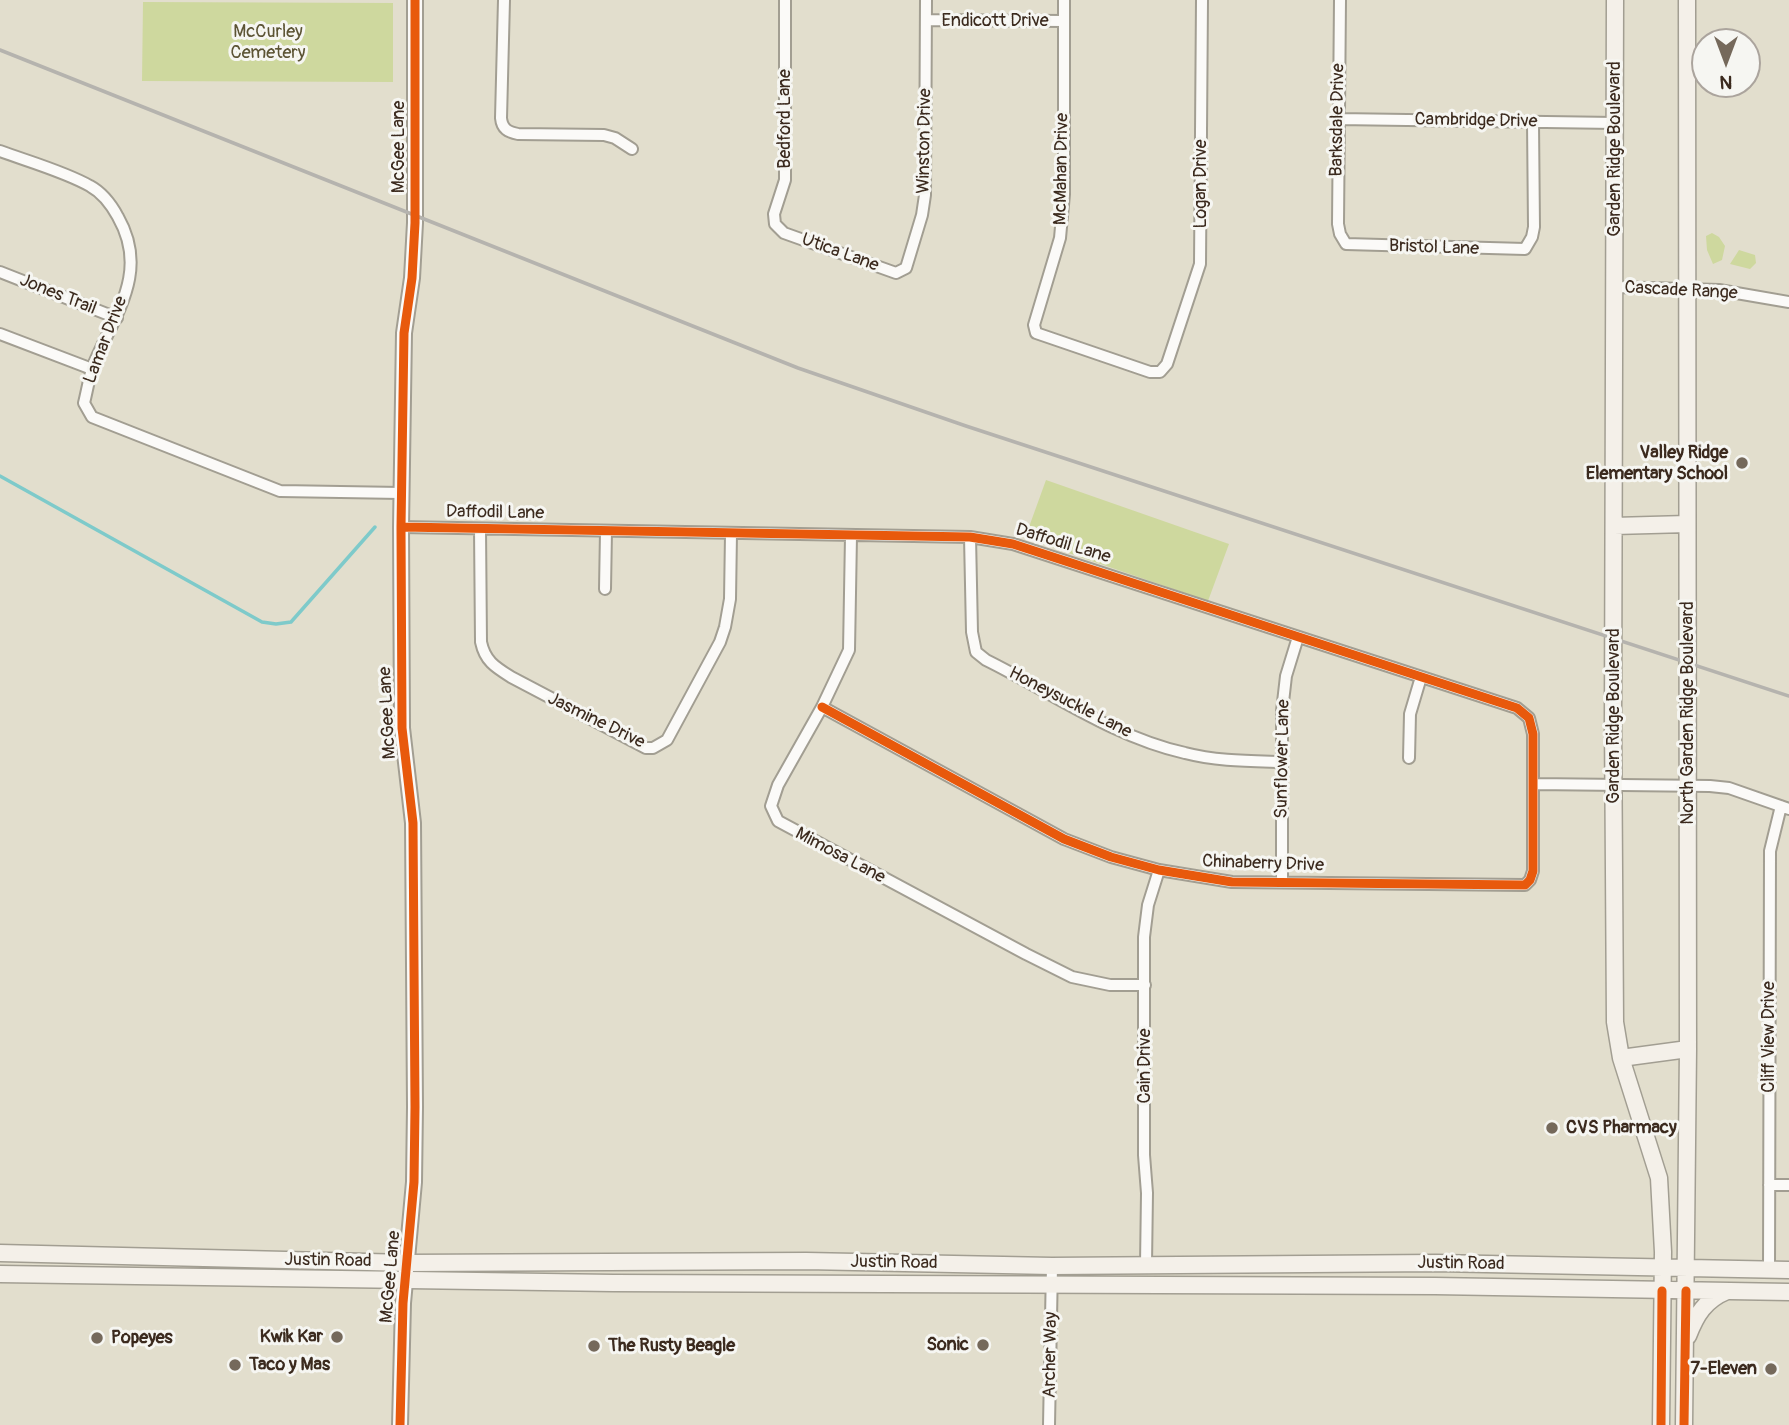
<!DOCTYPE html>
<html>
<head>
<meta charset="utf-8">
<style>
  body { margin:0 }
  #map { position:relative; width:1789px; height:1425px; overflow:hidden; background:#e2decd; font-family:Pangolin,sans-serif }
  canvas { display:block }
  .north { position:absolute; left:1691px; top:28px; width:70px; height:70px; box-sizing:border-box; background:#f6f6f2; border:2px solid #aba49d; border-radius:50%; rotate:180deg; font-size:19px; font-weight:700; line-height:28px; text-align:center; color:#3b2a1e }
  .north::after { content:''; display:block; margin:auto; width:24px; height:32px; background:#75695b; clip-path:polygon(50% 0,100% 100%,50% 72%,0 100%) }
</style>
</head>
<body>
<div id="map">
<canvas width="1789" height="1425"></canvas>
<div class="north">N</div>
</div>
<script>
const g = document.querySelector('canvas').getContext('2d');
g.lineJoin = 'round';
function fillPath(path, color) { g.fillStyle = color; g.fill(path, 'evenodd'); }
function trace(path, color, width, dash) { g.strokeStyle = color; g.lineWidth = width; g.lineCap = dash ? 'butt' : 'round'; g.setLineDash(dash || []); g.stroke(path); }
function write(font, color, halo, rows, align = 'center') {
  g.font = font + ' Pangolin,sans-serif'; g.lineWidth = 6; g.setLineDash([]); g.textBaseline = 'middle'; g.strokeStyle = halo; g.fillStyle = color; for (const [text, x, y, turn = 0] of rows) {
    g.save(); g.translate(x, y); g.rotate((+turn || 0) * Math.PI / 180); g.textAlign = isNaN(turn) ? turn : align; if (halo) g.strokeText(text, 0, 0); g.fillText(text, 0, 0); g.restore();
  }
}
fillPath(new Path2D(`
  M 143,2 L 393,3 L 393,82 L 142,81 Z
  M 1712,233 L 1719,237 L 1725,246 L 1722,260 L 1713,264 L 1707,250 L 1706,236 Z
  M 1739,250 L 1755,255 L 1756,263 L 1750,269 L 1730,264 Z
  M 1046,480 L 1229,544 L 1208,601 L 1025,538 Z`), '#ced89e');
trace(new Path2D(`
  M 0,476 L 262,622 L 276,624 L 291,622 L 375,527`), '#7ecaca', 3.5);
const minor = new Path2D(`
  M 504,0 L 501,118 C 502,129 508,132 518,134 L 604,135 L 615,138 L 632,149
  M 785,0 L 785,180 L 774,214 L 775,224 L 784,233 L 896,273 L 906,268 L 922,215 L 925,195 L 926,0
  M 1064,0 L 1064,194 L 1060,238 L 1034,325 L 1036,333 L 1150,372 L 1160,372 L 1167,364 L 1200,264 L 1202,0
  M 1340,0 L 1338,224 L 1340,234 L 1346,244 L 1525,249 L 1532,237 L 1534,227 L 1533,123
  M 926,20 L 1064,21
  M 1338,119 L 1615,123
  M 0,151 C 27,161 66,172 90,186 C 103,193 111,204 118,217 C 150,273 114,315 93,366 C 89,378 87,391 84,403 L 92,417 L 280,491 L 401,493
  M 0,272 L 117,318
  M 1614,287 L 1719,290 L 1789,302
  M 0,334 L 92,369
  M 401,527 L 970,537 L 1013,544 L 1517,708 L 1529,718 L 1533,734 L 1533,871 L 1530,880 L 1525,885 L 1232,882 L 1159,870 L 1111,857 L 1064,839 L 822,707
  M 480,529 L 481,642 C 485,661 495,667 511,677 L 646,748 L 653,748 L 667,740 L 720,642 L 725,627 L 730,599 L 731,534
  M 851,536 L 849,650 L 822,707 L 778,785 L 771,806 L 778,821 L 1026,954 L 1072,977 L 1110,985 L 1145,985
  M 970,537 L 972,632 L 976,652 L 986,660 C 1051,692 1113,737 1185,753 C 1216,761 1248,761 1281,762
  M 605,589 L 606,531
  M 1409,758 L 1410,714 L 1421,677
  M 1534,784 L 1710,786 L 1729,788 L 1789,809
  M 1282,882 L 1282,711 L 1286,676 L 1298,637
  M 1769,1185 L 1789,1185
  M 1146,1264 L 1147,1193 L 1144,1155 L 1144,937 L 1148,905 L 1159,870
  M 1769,1270 L 1770,851 L 1781,806
  M 1049,1425 L 1052,1266`);
const tertiary = new Path2D(`
  M 400,1425 L 403,1303 L 414,1182 L 415,1107 L 413,823 L 402,728 L 401,527 L 404,333 L 412,278 L 415,223 L 415,0`);
const secondary = new Path2D(`
  M 1615,0 L 1613,721 L 1615,1022 L 1621,1058 L 1659,1178 L 1663,1252 L 1661,1425
  M 1614,526 L 1687,524
  M 1621,1058 L 1688,1049
  M 0,1253 L 408,1263 L 806,1261 L 1052,1266 L 1436,1263 L 1789,1270
  M 0,1274 L 613,1283 L 1435,1286 L 1789,1292
  M 1688,1336 C 1696,1315 1705,1300 1727,1291
  M 1684,1425 L 1688,1049 L 1687,0`);
trace(minor, '#a29e92', 14);
trace(tertiary, '#a29e92', 18);
trace(secondary, '#a29e92', 19);
trace(minor, '#fbfaf8', 10);
trace(tertiary, '#fbfaf8', 14);
trace(secondary, '#f4f0e9', 16);
trace(new Path2D(`
  M 0,50 L 798,368 L 966,426 L 1789,696`), '#b5b3ae', 3.5);
trace(new Path2D(`
  M 401,527 L 970,537 L 1013,544 L 1517,708 L 1529,718 L 1533,734 L 1533,871 L 1530,880 L 1525,885 L 1232,882 L 1159,870 L 1111,857 L 1064,839 L 822,707
  M 400,1425 L 403,1303 L 414,1182 L 415,1107 L 413,823 L 402,728 L 401,527 L 404,333 L 412,278 L 415,223 L 415,0
  M 1661,1425 L 1662,1291
  M 1684,1425 L 1686,1291`), '#e8590c', 9);
for (const [x, y, r, color] of [
  [1742,463,7,"#75695b"],
  [1552,1128,7,"#75695b"],
  [337,1337,7,"#75695b"],
  [97,1338,7,"#75695b"],
  [983,1345,7,"#75695b"],
  [594,1346,7,"#75695b"],
  [235,1365,7,"#75695b"],
  [1771,1369,7,"#75695b"]
]) { const dot = new Path2D(); dot.arc(x, y, r, 0, 2 * Math.PI); g.fillStyle = color; g.fill(dot); trace(dot, '#f6f6f2', 2.5); }
write('18px', '#3b2a1e', '#f6f6f2', [
  ["Endicott Drive",995,21],
  ["Bedford Lane",785,119,-90],
  ["Barksdale Drive",1338,120,-89],
  ["Cambridge Drive",1476,121,1],
  ["Winston Drive",925,141,-89],
  ["McGee Lane",399,147,-90],
  ["Garden Ridge Boulevard",1615,149,-90],
  ["McMahan Drive",1062,169,-89],
  ["Logan Drive",1201,184,-90],
  ["Bristol Lane",1434,248,2],
  ["Utica Lane",840,253,20],
  ["Cascade Range",1681,291,3],
  ["Jones Trail",58,295,22],
  ["Lamar Drive",106,340,-69],
  ["Daffodil Lane",495,513,1],
  ["Daffodil Lane",1063,544,17],
  ["Honeysuckle Lane",1070,703,27],
  ["McGee Lane",388,713,-93],
  ["North Garden Ridge Boulevard",1688,713,-90],
  ["Garden Ridge Boulevard",1614,716,-90],
  ["Jasmine Drive",596,721,26],
  ["Sunflower Lane",1283,759,-89],
  ["Mimosa Lane",840,856,28],
  ["Chinaberry Drive",1263,864,2],
  ["Cliff View Drive",1769,1037,-90],
  ["Cain Drive",1145,1066,-90],
  ["Justin Road",328,1261,1],
  ["Justin Road",894,1263,1],
  ["Justin Road",1461,1264,1],
  ["McGee Lane",391,1277,-85],
  ["Archer Way",1051,1355,-89]
]);
write('18px', '#5c5434', '#f6f6f2', [
  ["McCurley",268,32],
  ["Cemetery",268,53]
]);
write('bold 18px', '#3b2a1e', '#f6f6f2', [
  ["Valley Ridge",1728,453],
  ["Elementary School",1728,474],
  ["CVS Pharmacy",1566,1128,"left"],
  ["Kwik Kar",323,1337],
  ["Popeyes",111,1338,"left"],
  ["Sonic",969,1345],
  ["The Rusty Beagle",608,1346,"left"],
  ["Taco y Mas",249,1365,"left"],
  ["7-Eleven",1757,1369]
], 'right');
</script>
</body>
</html>
